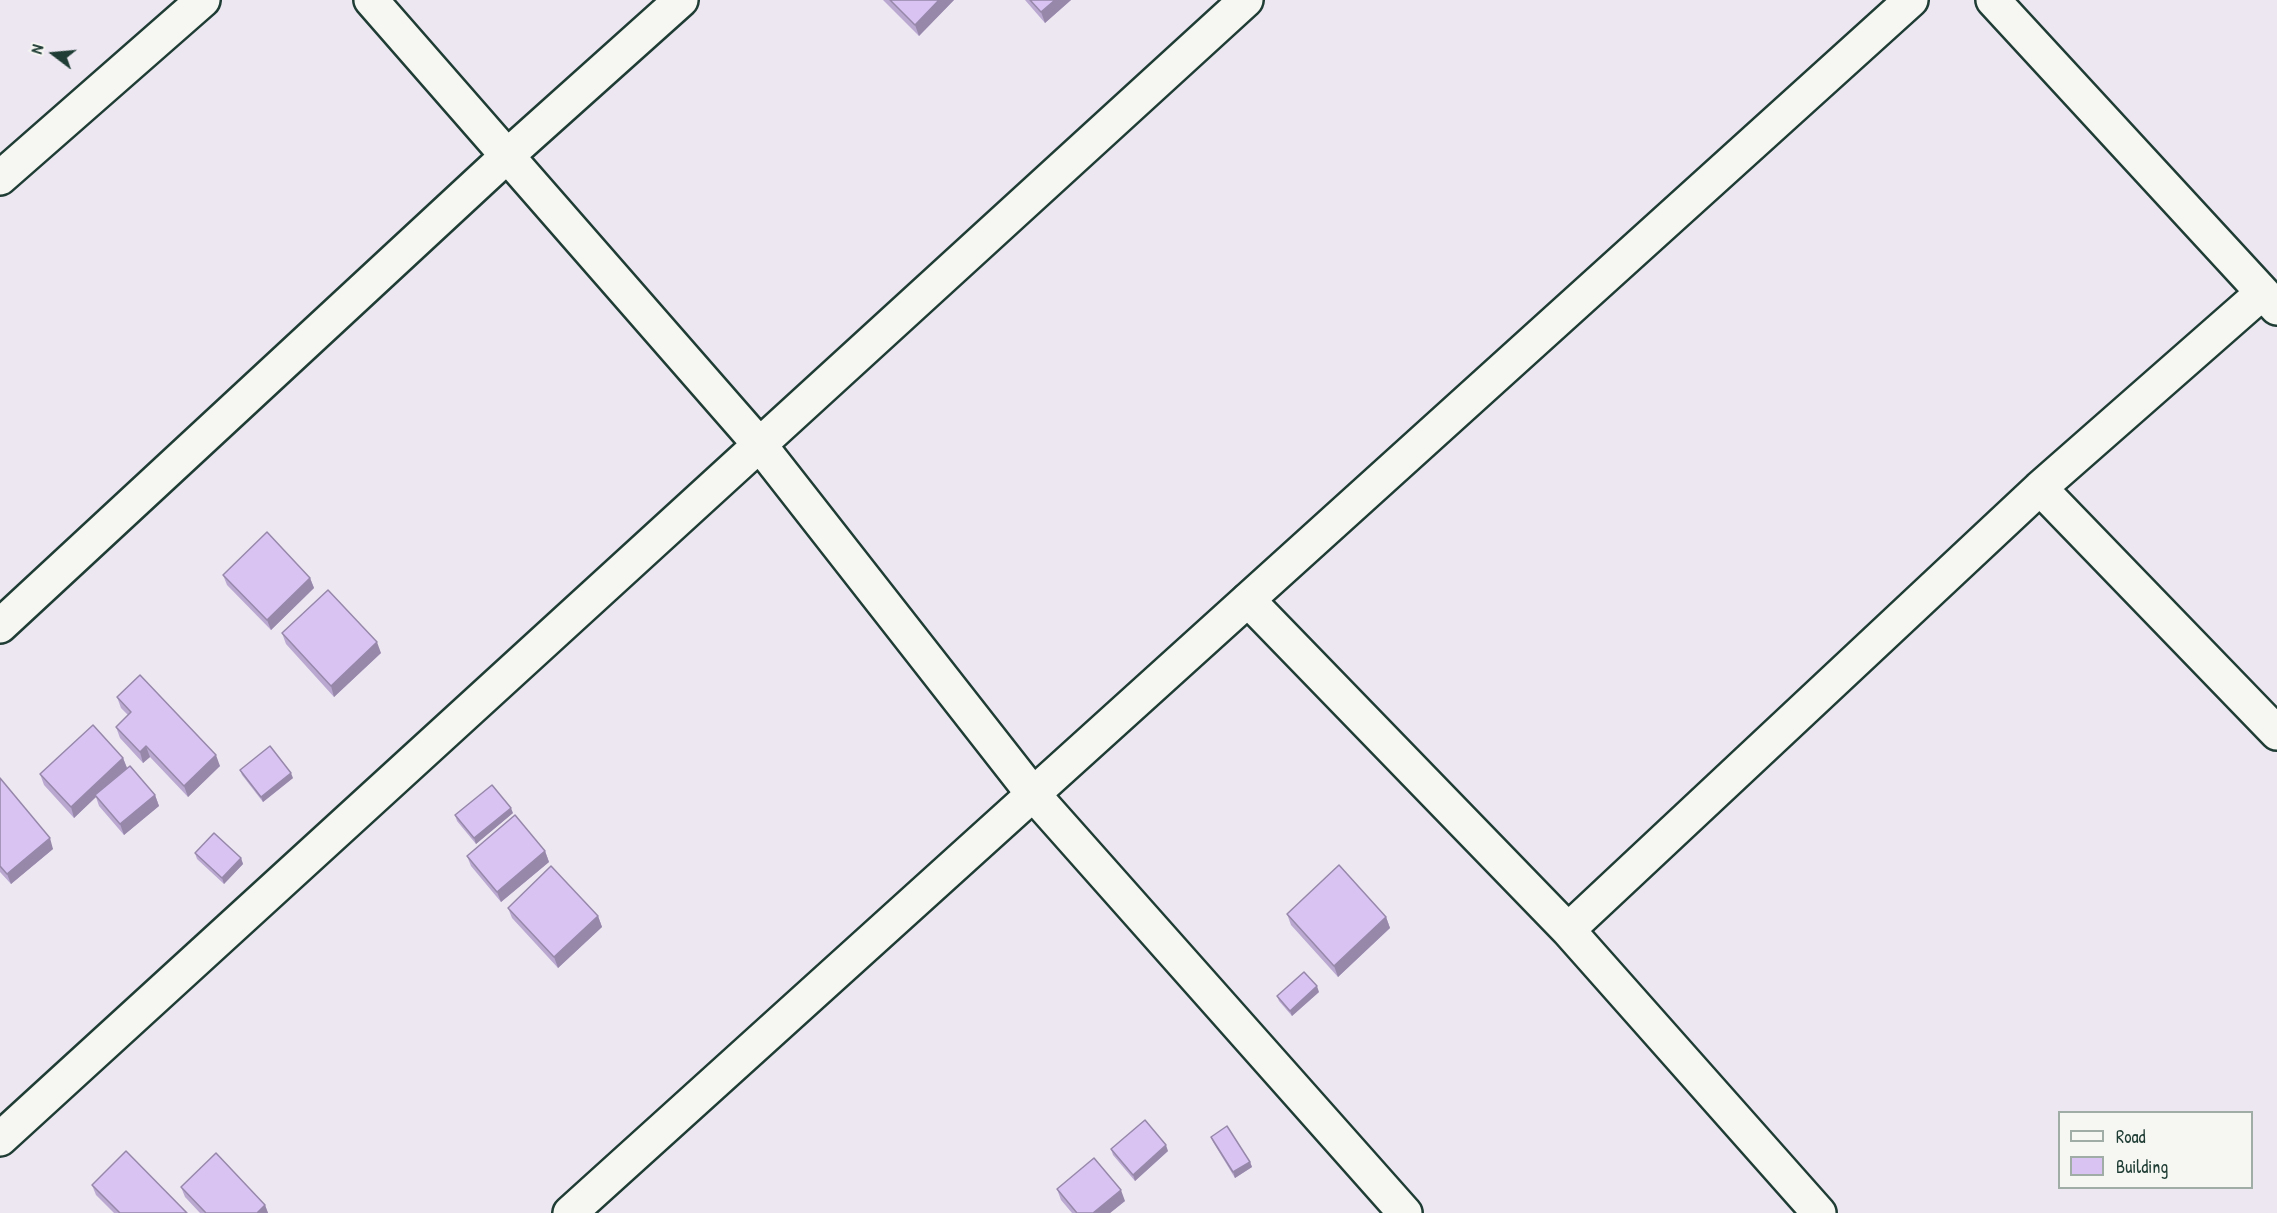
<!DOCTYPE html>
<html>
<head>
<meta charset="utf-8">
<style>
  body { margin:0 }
  #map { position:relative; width:2277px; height:1213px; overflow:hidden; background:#ede7f2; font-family:"Patrick Hand",sans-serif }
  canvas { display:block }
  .legend { position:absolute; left:2058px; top:1111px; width:195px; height:78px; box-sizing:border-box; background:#f6f6f2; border:2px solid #a0aca6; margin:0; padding:8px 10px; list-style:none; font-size:18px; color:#1f3d34 }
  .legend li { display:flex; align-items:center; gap:12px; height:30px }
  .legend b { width:30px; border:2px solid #a0aca6 }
  .north { position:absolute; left:24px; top:24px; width:60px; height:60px; -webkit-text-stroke:4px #f6f6f2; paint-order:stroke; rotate:286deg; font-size:16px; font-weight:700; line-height:24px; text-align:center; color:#1f3d34 }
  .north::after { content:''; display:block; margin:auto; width:21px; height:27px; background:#1f3d34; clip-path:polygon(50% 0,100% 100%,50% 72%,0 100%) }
</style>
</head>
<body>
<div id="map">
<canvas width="2277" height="1213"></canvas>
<ul class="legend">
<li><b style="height:8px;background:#f6f6f2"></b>Road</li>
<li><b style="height:16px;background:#d8c3f3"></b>Building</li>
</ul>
<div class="north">N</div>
</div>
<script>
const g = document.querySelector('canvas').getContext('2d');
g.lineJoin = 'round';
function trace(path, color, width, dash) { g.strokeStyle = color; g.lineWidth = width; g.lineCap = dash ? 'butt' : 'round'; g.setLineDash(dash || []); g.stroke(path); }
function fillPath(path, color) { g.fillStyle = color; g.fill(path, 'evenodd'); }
const street = new Path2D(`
  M 371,0 L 759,444 L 1033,794 L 1405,1213
  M 1993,0 L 2277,308
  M 0,178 L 203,0
  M 2040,488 L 2277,733
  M 1248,600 L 1568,930 L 2040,488 L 2262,293
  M 0,626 L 507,156 L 681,0
  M 1568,930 L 1819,1213
  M 0,1139 L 1246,0`);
const secondary = new Path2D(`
  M 570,1213 L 1911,0`);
trace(street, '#1f3d34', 38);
trace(secondary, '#1f3d34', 38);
trace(street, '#f6f6f2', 33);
trace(secondary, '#f6f6f2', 33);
fillPath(new Path2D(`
  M 883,0 L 954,0 L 919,36 Z
  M 1025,0 L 1071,0 L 1045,23 Z
  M 223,575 L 310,578 L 314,588 L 271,630 L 227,585 Z
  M 282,633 L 381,653 L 334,697 L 286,644 Z
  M 117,697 L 220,766 L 188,797 L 150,757 L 143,763 L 120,738 L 116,727 L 128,715 L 121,708 Z
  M 123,758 L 127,768 L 155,795 L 159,806 L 124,835 L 99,806 L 96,797 L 74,818 L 44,785 L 40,774 Z
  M 240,770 L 293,778 L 263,802 L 242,775 Z
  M 0,778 L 53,849 L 11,884 L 0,872 Z
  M 513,813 L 476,844 L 457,821 L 455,815 Z
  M 545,851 L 549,862 L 501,902 L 471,866 L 467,856 Z
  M 195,853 L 241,858 L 243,864 L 224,884 L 197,859 Z
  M 508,908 L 598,916 L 602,927 L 558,968 L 512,918 Z
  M 1287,914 L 1386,917 L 1390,928 L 1338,977 L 1291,925 Z
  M 1319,992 L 1292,1016 L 1279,1001 L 1277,996 Z
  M 1211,1137 L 1250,1162 L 1252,1167 L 1235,1178 L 1213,1142 Z
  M 1111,1149 L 1168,1151 L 1135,1181 L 1113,1155 Z
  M 92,1185 L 187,1213 L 114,1213 L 96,1195 Z
  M 181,1187 L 265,1205 L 268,1213 L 200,1213 L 185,1197 Z
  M 1057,1189 L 1125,1201 L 1110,1213 L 1072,1213 L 1061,1200 Z`), '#baa8d1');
fillPath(new Path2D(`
  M 939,0 L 954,0 L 919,36 L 915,25 Z
  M 1055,0 L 1071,0 L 1045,23 L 1041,12 Z
  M 310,578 L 314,588 L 271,630 L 267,620 Z
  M 377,642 L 381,653 L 334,697 L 331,686 Z
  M 146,746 L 150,757 L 143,763 L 140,752 Z
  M 216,755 L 220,766 L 188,797 L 184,786 Z
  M 123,758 L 127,768 L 95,795 L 96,797 L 74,818 L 71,807 Z
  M 291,773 L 293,778 L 263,802 L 261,797 Z
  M 155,795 L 159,806 L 124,835 L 120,824 Z
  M 511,808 L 513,813 L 476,844 L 474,838 Z
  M 50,838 L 53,849 L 11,884 L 7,874 Z
  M 545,851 L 549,862 L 501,902 L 497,892 Z
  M 241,858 L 243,864 L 224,884 L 222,878 Z
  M 598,916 L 602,927 L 558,968 L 554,957 Z
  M 1386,917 L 1390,928 L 1338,977 L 1334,966 Z
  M 1317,986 L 1319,992 L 1292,1016 L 1290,1011 Z
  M 1166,1145 L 1168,1151 L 1135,1181 L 1133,1175 Z
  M 1250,1162 L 1252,1167 L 1235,1178 L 1233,1172 Z
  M 1121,1190 L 1125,1201 L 1110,1213 L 1093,1213 Z
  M 265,1205 L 268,1213 L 257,1213 Z`), '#9788aa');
const building = new Path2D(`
  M 890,0 L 939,0 L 915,25 Z
  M 1030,0 L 1055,0 L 1041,12 Z
  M 267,532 L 310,578 L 267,620 L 223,575 Z
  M 328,590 L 377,642 L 331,686 L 282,633 Z
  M 140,675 L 216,755 L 184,786 L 146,746 L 140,752 L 116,727 L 131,712 L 117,697 Z
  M 93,725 L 123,758 L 71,807 L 40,774 Z
  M 270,746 L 291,773 L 261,797 L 240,770 Z
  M 130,766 L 155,795 L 120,824 L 95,795 Z
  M 0,778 L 50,838 L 7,874 L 0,866 Z
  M 492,785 L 511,808 L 474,838 L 455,815 Z
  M 515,815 L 545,851 L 497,892 L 467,856 Z
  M 214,833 L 241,858 L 222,878 L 195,853 Z
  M 1339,865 L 1386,917 L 1334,966 L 1287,914 Z
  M 551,866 L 598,916 L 554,957 L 508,908 Z
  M 1304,972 L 1317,986 L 1290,1011 L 1277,996 Z
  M 1145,1120 L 1166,1145 L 1133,1175 L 1111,1149 Z
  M 1227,1126 L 1250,1162 L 1233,1172 L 1211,1137 Z
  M 126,1151 L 187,1213 L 120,1213 L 92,1185 Z
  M 216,1153 L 265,1205 L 257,1213 L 206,1213 L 181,1187 Z
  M 1094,1158 L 1121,1190 L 1093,1213 L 1077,1213 L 1057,1189 Z`);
fillPath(building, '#d8c3f3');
trace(building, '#9788aa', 1.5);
</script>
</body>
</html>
